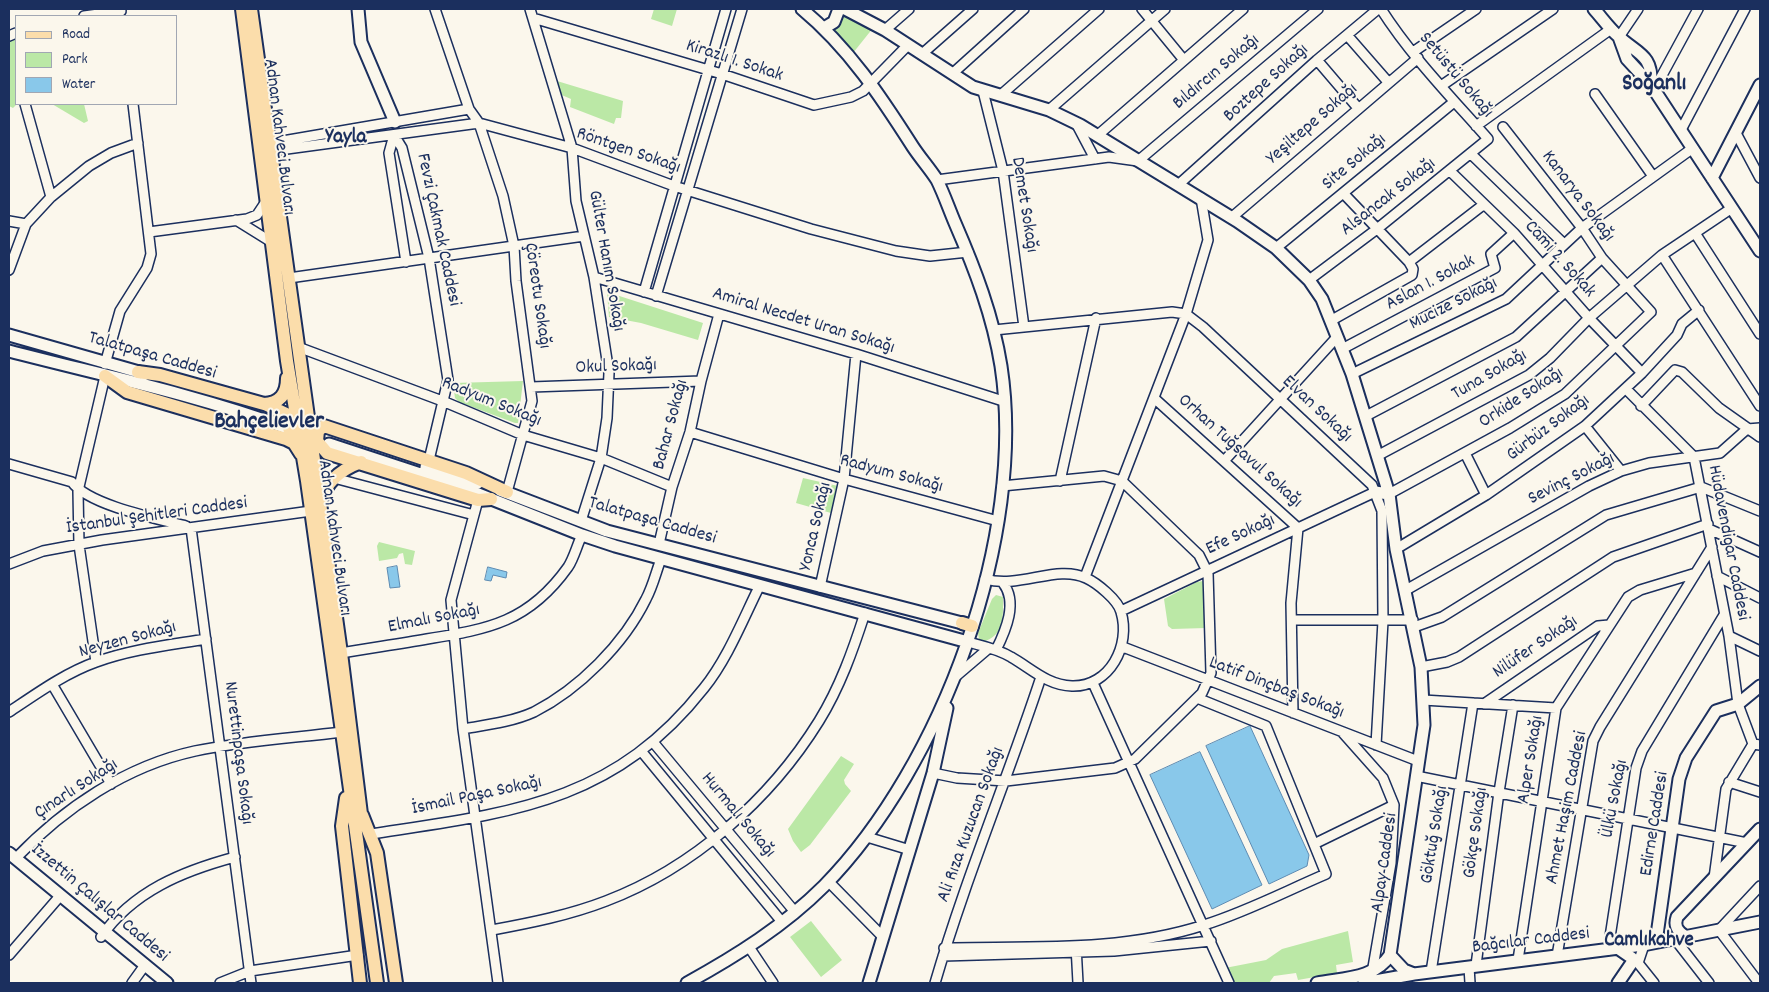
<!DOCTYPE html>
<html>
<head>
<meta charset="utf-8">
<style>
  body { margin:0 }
  #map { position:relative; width:1769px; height:992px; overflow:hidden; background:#fbf7ec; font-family:Dekko,sans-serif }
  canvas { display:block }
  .frame { position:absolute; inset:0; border:10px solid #1b2f5e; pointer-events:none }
  .legend { position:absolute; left:15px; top:15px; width:162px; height:90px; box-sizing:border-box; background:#fbf7ec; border:1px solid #a1a7b3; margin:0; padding:6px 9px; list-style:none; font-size:15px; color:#1b2f5e }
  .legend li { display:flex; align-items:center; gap:10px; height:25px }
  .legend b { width:25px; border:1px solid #a1a7b3 }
</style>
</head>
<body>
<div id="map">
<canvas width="1769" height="992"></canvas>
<div class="frame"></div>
<ul class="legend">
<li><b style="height:6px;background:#fbddab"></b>Road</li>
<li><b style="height:14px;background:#bbe8a6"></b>Park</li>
<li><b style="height:14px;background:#89c8ea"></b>Water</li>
</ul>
</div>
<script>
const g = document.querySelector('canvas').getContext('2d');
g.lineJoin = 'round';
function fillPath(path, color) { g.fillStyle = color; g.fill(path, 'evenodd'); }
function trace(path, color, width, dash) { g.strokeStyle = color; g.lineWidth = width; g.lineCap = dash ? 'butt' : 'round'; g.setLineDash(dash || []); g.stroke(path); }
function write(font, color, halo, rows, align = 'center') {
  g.font = font + ' Dekko,sans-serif'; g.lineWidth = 4; g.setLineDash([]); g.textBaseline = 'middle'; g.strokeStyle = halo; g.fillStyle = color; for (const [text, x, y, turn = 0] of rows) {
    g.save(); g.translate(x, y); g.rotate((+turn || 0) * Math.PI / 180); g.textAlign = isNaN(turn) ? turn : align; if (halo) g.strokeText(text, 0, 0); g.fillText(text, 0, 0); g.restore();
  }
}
fillPath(new Path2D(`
  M 654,9 L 677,9 L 672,26 L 651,19 Z
  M 844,13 L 873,28 L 853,53 L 834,32 Z
  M 16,39 L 17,104 L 13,108 L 9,106 L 9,40 Z
  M 557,81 L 623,101 L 621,118 L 616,118 L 614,124 L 570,107 L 571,99 L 557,93 Z
  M 52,104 L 84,104 L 88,121 L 84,123 Z
  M 607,292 L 703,323 L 698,340 L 641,323 L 609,317 Z
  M 523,381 L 518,423 L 515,423 L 459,402 L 455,398 L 453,383 Z
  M 803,478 L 838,486 L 831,513 L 796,503 Z
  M 379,542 L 415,551 L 412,565 L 405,564 L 403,553 L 399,554 L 397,558 L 379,561 L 377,546 Z
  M 1203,581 L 1206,628 L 1172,629 L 1168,626 L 1164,599 L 1197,582 Z
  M 996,595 L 1003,597 C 1003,617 1005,636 982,642 L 979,639 L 978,633 L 992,599 Z
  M 841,756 L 854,764 L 844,780 L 845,784 L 851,791 L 810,845 L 801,852 L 793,841 L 788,829 Z
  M 811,921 L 842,960 L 821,977 L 790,937 Z
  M 1348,931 L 1353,962 L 1336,965 L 1337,973 L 1298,980 L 1296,973 L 1274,976 L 1269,983 L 1231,983 L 1225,968 L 1266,960 L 1282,949 Z`), '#bbe8a6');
const water = new Path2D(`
  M 397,566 L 400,587 L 390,588 L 387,568 Z
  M 488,567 L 507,572 L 506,578 L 493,575 L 491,581 L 485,580 Z
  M 1250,726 L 1309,855 L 1307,866 L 1269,884 L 1206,746 Z
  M 1200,752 L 1262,885 L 1212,909 L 1150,775 Z`);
fillPath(water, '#89c8ea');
trace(water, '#5d8bb2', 1);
const street = new Path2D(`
  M 435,9 L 469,109 L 479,123 L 503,196 L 514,246 L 516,281 L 532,401 L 507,492
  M 530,9 L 572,148 L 576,201 L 594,277 L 609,373 L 607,418 L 601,458 L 581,521
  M 1142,9 L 1183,59
  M 84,16 L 121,11
  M 533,18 L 722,74 L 814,105 L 851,97 L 863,91 L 908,45
  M 885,30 L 909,9
  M 1347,35 L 1388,82
  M 9,36 L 16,33
  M 1619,37 L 1638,9
  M 1413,52 L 1476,9
  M 922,54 L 973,9
  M 1317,60 L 1358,108
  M 952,74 L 1024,9
  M 1441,86 L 1553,9
  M 1654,90 L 1698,9
  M 983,91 L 1003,171 L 1024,327
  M 1002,94 L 1099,9
  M 1595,94 L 1652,175
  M 25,104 L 51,197
  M 1049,110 L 1165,9
  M 1076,123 L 1095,159
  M 1476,126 L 1611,29
  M 1681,130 L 1745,9
  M 1736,133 L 1760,178
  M 394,135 L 402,148 L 429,258 L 448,380 L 429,460
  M 394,135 L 389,153 L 406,262
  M 1098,135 L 1243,9
  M 271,143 L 469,109
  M 272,151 L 479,123 L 572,148 L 674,186 L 811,229 L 896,251 L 930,256 L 968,252
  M 1471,154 L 1564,244
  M 1450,171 L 1514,233 L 1589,318 L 1642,373
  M 937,180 L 1109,157 L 1138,161 L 1318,9
  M 1178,185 L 1317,60 L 1378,9
  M 1231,218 L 1418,58
  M 236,220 L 273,243
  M 9,221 L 26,224
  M 149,232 L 247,219 L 257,215 L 267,200
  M 1695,233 L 1760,334
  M 1276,248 L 1454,102
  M 1662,255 L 1760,406
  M 1409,262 L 1483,205
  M 9,270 L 26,224 L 51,197 L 89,166 L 111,153 L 138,143
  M 594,277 L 856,354 L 1003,401
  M 289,278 L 584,236
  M 1309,280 L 1377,229 L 1488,139 C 1451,97 1411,56 1381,9
  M 644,292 L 726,9
  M 656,296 L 742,9
  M 1332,320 L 1412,275 L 1413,269 L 1409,262 L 1344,194
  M 994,330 L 1172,312 L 1186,314 L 1203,327 L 1372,485 L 1382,511 L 1383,621 L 1376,745
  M 298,347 L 445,402 L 523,435 L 601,458 L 672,487
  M 1342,349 L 1495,268 L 1491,254 L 1514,233
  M 105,364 L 120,311 L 147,268 L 151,254 L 133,104
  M 1352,374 L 1506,299 L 1582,228 L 1693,148
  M 531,387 L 701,381
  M 1626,389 L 1694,457
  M 1154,398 L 1298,528 L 1291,603 L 1293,713
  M 1641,406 L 1675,370 L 1682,372 L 1719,408 L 1760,437
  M 1366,416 L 1516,337 L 1602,258
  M 1585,426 L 1621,471
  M 690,432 L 844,479 L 998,521
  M 1465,453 L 1486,495
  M 1377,456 L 1529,375 L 1550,358 L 1589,318 L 1662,255 L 1732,208
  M 1694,457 L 1729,636 L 1738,704 L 1753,744 L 1760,745
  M 1224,461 L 1337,337
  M 9,464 L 72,482 C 88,505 158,519 186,526
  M 334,478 L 474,515
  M 1060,481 L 1096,318
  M 1389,494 L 1510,428 L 1565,394 L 1651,312 L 1602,258 L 1582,228 L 1503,127
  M 478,500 L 451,600 L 463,729 L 498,983
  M 191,528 L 251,983
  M 1709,529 L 1760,552
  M 659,544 L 672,487 L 690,432 L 701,381 L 719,314
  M 1396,549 L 1486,495 L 1585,426 L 1642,373 L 1677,335 L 1682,324 L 1699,310
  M 9,564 L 43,551 L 102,540 L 311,511
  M 1717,576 L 1760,598
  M 1085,577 L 1186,314 L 1208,240 L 1201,198
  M 820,587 L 844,479 L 856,354
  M 1406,590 L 1589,486 L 1621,471 L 1649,463 L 1720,453 L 1747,429 L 1760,428
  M 1121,611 L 1375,492
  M 1292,620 L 1413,620
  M 1414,627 L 1442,617 L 1606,515 L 1701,487 L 1760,511
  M 1729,636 L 1760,651
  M 968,642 C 983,646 998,649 1011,657 C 1032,669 1047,685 1072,686 C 1110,687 1131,645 1121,612 C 1118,600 1097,583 1086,578 C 1057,564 1020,589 985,579
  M 1123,647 L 1418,761
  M 996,650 C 1006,630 1018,602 1003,583
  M 341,653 C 370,648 399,644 427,639 C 489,629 529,622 568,567 C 574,558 577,545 582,535
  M 96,662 L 79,545 L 78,491 L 105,376
  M 1421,667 L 1447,662 L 1459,657 L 1613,557 L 1708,524
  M 955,677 L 989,648
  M 1093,683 L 1229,983
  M 52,684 L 111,784
  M 1423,700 L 1556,708
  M 1484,704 L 1598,626 L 1609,625
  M 9,712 C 36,694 65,673 96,662 C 131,649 170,645 206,639
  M 463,729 C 486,725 512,722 534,712 C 579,689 624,644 646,599 C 653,586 656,572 661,559
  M 1343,733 L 1383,778 L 1394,805 L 1391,863 L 1372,973
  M 653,742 L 795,912
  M 642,752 L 782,922
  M 933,773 L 957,778 L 1006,781 L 1115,768 L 1135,759 L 1202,693 L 1211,673 L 1208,573 L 1199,555 L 1122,481 L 1104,476 L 1002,486
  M 1416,776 L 1747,843
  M 1729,782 L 1760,792
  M 371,834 C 507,813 612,805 704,688 C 728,658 743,619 760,585
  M 867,837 L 910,850
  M 1314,844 L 1394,805
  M 16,858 C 64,808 126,766 195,751 C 243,741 293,738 342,732
  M 1714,878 L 1726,789 L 1753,744
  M 828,881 L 883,937
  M 492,930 C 530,923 570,915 606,901 C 693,868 770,800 819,721 C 840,687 853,650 865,613
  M 101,937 C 133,891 183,871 235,857
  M 1674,938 L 1709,983
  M 1644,945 L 1638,963 L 1654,983
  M 1076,946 L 1078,983
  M 749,947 L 773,983
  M 944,948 C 1031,946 1121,952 1204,925 C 1246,912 1286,891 1326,874 L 1266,726 L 1197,698
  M 1608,950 L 1636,768 L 1642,751 L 1724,615
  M 9,955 L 60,896
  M 943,956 L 1114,951 L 1211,941
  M 1557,956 L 1593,741 L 1600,727 L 1712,547
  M 1518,960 L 1556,708 L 1628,597 L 1640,590 L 1696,573
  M 1476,965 L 1499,792 L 1513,705
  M 1469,967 L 1470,983
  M 1431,972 L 1473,703
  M 132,983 L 145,965
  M 220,983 L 250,971 L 358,955
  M 935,983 C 965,880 1007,780 1041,677
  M 1759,983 L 1719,930 L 1760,886`);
const secondary = new Path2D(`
  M 358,9 L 361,42 L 395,122
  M 845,9 L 885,30 L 973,87 L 1049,110 L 1080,125 L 1237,221 L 1276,248 L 1309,280 L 1322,299 L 1352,374 L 1389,494 L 1396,549 L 1421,667 L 1424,725 L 1390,955 C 1375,979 1343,978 1317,983
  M 1594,9 C 1602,18 1609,28 1618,36 C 1637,54 1653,54 1651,85
  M 824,28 L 834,22 L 839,9
  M 1619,37 L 1627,59 L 1651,85 L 1760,251
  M 1712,178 L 1760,85
  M 9,335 L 146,374
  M 9,351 C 101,375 194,394 284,427
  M 329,444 L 466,489 L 582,535 L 615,546 L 968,642
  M 426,467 L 478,483
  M 500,490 L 607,531 L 962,623
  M 1375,492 L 1389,494
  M 9,853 L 167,983
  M 1685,936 C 1677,931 1674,926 1677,917 L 1760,829
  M 1652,943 L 1657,935 L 1679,779 L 1686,758 L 1716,711 L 1738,704 L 1760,686
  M 1390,955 L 1404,970 L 1414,974
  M 687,983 C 736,956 784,926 824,886 C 942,766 1027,535 1001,366 C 993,316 975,269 955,223 C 949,209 944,194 937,180 C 930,169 921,159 913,147 C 881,97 849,48 802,9
  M 869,983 L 933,773 L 947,708
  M 1364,983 L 1414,974 L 1643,945 L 1760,922
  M 1618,983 L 1633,961 L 1632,958 L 1619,949`);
const primary = new Path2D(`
  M 242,9 L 287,361 L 307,481 L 377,983
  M 251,9 L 341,653 L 362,822
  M 138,372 L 160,375 L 264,404 C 280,403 287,394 287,378
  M 105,376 L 127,392 L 286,439 L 294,443 L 301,454
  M 265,404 L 286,414 L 290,432
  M 491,499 L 478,500 L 327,453 L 317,441 L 318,431 L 324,426 L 466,473 L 507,492
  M 320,504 C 325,482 340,470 361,462
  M 962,623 L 972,626
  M 346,798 L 342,826 L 360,983
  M 362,815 L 377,853 L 396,983`);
trace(street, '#1b2f5e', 12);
trace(secondary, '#1b2f5e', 15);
trace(primary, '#1b2f5e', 16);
trace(street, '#fbf7ec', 9);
trace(secondary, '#fbf7ec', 11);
trace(primary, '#fbddab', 12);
write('19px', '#1b2f5e', '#fbf7ec', [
  ["Kirazlı 1. Sokak",734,62,18],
  ["Bıldırcın Sokağı",1217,73,-40],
  ["Setüstü Sokağı",1455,76,50],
  ["Boztepe Sokağı",1267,84,-42],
  ["Yeşiltepe Sokağı",1313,125,-41],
  ["Adnan Kahveci Bulvarı",278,137,83],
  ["Röntgen Sokağı",628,152,19],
  ["Site Sokağı",1355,163,-40],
  ["Kanarya Sokağı",1577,197,53],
  ["Alsancak Sokağı",1389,198,-38],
  ["Demet Sokağı",1023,205,81],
  ["Fevzi Çakmak Caddesi",437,230,78],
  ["Cami 2. Sokak",1559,260,48],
  ["Gülter Hanım Sokağı",605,261,80],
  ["Aslan 1. Sokak",1431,284,-28],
  ["Çöreotu Sokağı",536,296,82],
  ["Mucize Sokağı",1454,305,-27],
  ["Amiral Necdet Uran Sokağı",803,322,17],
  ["Talatpaşa Caddesi",152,357,16],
  ["Okul Sokağı",616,368,-2],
  ["Tuna Sokağı",1490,376,-30],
  ["Orkide Sokağı",1522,399,-33],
  ["Radyum Sokağı",491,403,22],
  ["Elvan Sokağı",1316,410,43],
  ["Bahar Sokağı",672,425,-75],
  ["Gürbüz Sokağı",1549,429,-37],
  ["Orhan Tuğsavul Sokağı",1239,452,42],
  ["Radyum Sokağı",891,475,15],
  ["Sevinç Sokağı",1572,480,-27],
  ["İstanbul Şehitleri Caddesi",157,517,-8],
  ["Talatpaşa Caddesi",652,522,16],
  ["Yonca Sokağı",817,527,-77],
  ["Efe Sokağı",1241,536,-25],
  ["Adnan Kahveci Bulvarı",333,538,82],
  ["Hüdavendigar Caddesi",1727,543,79],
  ["Elmalı Sokağı",434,620,-11],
  ["Neyzen Sokağı",128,641,-15],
  ["Nilüfer Sokağı",1536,648,-34],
  ["Latif Dinçbaş Sokağı",1276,689,21],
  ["Nurettinpaşa Sokağı",237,753,83],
  ["Alper Sokağı",1532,760,-81],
  ["Çınarlı Sokağı",77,790,-33],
  ["İsmail Paşa Sokağı",477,797,-12],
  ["Ülkü Sokağı",1616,799,-79],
  ["Ahmet Haşim Caddesi",1568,808,-79],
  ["Hurmalı Sokağı",737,816,50],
  ["Edirne Caddesi",1656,824,-81],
  ["Ali Rıza Kuzucan Sokağı",972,825,-70],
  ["Gökçe Sokağı",1477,833,-82],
  ["Göktuğ Sokağı",1436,835,-81],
  ["Alpay Caddesi",1386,863,-82],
  ["İzzettin Çalışlar Caddesi",99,904,40],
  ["Bağcılar Caddesi",1531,942,-7]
]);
write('bold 21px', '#1b2f5e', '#fbf7ec', [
  ["Yayla",346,139],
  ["Camlıkahve",1649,942]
]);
write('bold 24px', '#1b2f5e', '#fbf7ec', [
  ["Soğanlı",1654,86],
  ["Bahçelievler",269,424]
]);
</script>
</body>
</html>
